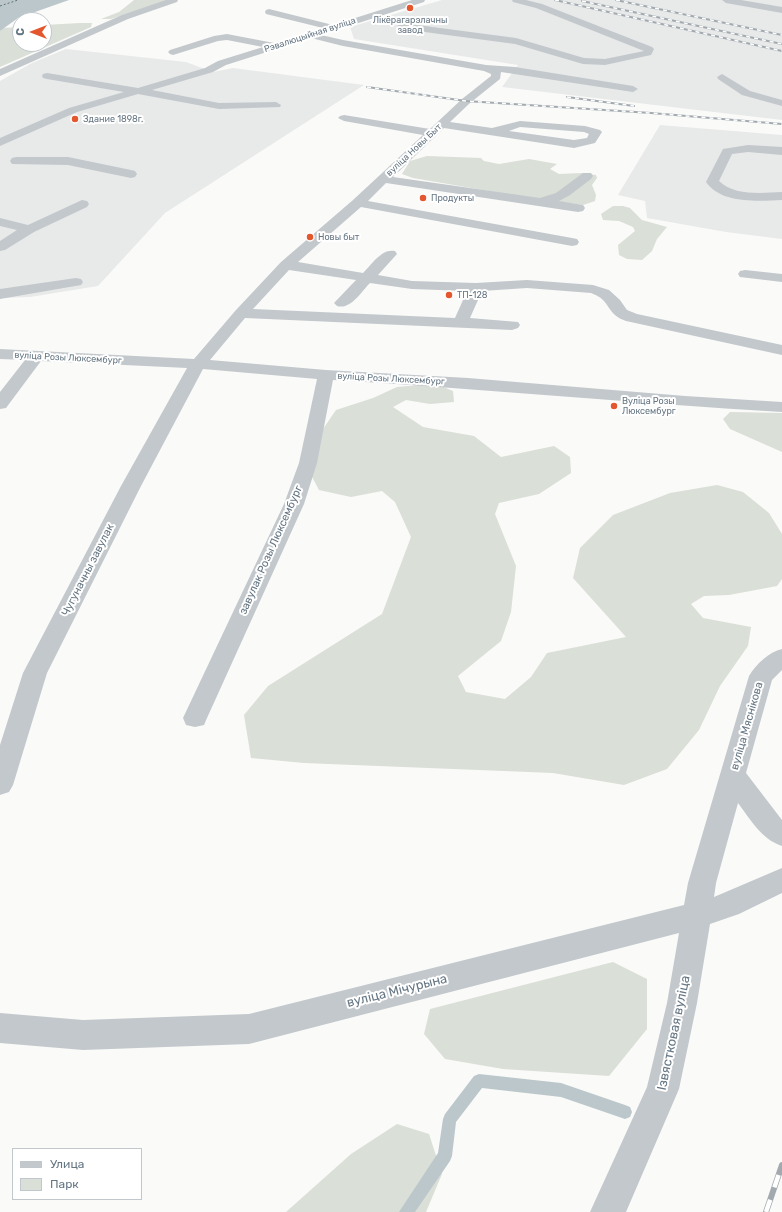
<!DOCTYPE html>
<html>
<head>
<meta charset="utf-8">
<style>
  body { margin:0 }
  #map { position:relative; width:782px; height:1212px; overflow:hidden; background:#fafaf8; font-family:Rubik,sans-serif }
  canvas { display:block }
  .legend { position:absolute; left:12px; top:1148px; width:130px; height:52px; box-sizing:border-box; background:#fff; border:1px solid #c1c8cd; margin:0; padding:5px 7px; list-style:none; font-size:12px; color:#657683 }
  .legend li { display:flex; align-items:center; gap:8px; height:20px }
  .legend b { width:20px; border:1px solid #c1c8cd }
  .north { position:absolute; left:12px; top:12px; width:40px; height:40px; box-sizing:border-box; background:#fff; border:1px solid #c1c8cd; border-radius:50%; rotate:270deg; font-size:11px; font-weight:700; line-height:16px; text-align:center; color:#657683 }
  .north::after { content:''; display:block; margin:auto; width:14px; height:18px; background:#e4572e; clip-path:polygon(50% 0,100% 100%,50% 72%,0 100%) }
</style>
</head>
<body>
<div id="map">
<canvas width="782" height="1212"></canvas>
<ul class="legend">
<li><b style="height:5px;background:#c3c8cc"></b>Улица</li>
<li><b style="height:11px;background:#dadfd7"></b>Парк</li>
</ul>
<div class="north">С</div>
</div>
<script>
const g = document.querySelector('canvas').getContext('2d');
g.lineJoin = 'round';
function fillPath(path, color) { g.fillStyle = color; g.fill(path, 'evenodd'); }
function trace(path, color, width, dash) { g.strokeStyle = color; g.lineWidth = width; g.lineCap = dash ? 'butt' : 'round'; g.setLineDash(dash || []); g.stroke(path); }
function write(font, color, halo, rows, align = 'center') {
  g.font = font + ' Rubik,sans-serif'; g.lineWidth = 4; g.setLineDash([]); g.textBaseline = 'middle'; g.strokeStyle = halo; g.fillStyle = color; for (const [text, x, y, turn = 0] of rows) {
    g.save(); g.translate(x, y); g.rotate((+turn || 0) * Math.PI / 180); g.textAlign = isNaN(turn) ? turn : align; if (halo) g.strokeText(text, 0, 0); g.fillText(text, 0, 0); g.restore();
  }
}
fillPath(new Path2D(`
  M 442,0 L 782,0 L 782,120 L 502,87 L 518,65 L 354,39 L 350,27 Z
  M 66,49 L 186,62 L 213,72 L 233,68 L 364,85 L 165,213 L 98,286 L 30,297 L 0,298 L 0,81 L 32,63 Z
  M 660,125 L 782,135 L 782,239 L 726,232 L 647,218 L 645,201 L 618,195 Z`), '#e8e9e9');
fillPath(new Path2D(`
  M 134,0 L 170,0 L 111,19 L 101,19 L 119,12 Z
  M 80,23 L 92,23 L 91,27 L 0,67 L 0,31 L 2,28 L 20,27 L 20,44 L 44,44 L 44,25 Z
  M 427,156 L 481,158 L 484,161 L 499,164 L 529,159 L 557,164 L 550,169 L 559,174 L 582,173 L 596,175 L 597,178 L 592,185 L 596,195 L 595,201 L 583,205 L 518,196 L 413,178 L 402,174 L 410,161 Z
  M 613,206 L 623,206 L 630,208 L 642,220 L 667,227 L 657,239 L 652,251 L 642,260 L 627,259 L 619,255 L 618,245 L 635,231 L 633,227 L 619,221 L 603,220 L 601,214 Z
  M 419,385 L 441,386 L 453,391 L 454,402 L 430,404 L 406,400 L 393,407 L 423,427 L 474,436 L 501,457 L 554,446 L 570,457 L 571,473 L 539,494 L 499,503 L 495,514 L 516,566 L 511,612 L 501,641 L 458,676 L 466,692 L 505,699 L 531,677 L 547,653 L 626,637 L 573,578 L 580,548 L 613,515 L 670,493 L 717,485 L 743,492 L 769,513 L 782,534 L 782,579 L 777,586 L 729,595 L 704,596 L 691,604 L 703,618 L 751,627 L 748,646 L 720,686 L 699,730 L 667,769 L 624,785 L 553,773 L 304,763 L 251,758 L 244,715 L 268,686 L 382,614 L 411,537 L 395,502 L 382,491 L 351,497 L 319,490 L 310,473 L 323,429 L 336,410 L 373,398 L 397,387 Z
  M 730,412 L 782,413 L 782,452 L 730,429 L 723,419 Z
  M 613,962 L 647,979 L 647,1029 L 609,1076 L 503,1069 L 445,1059 L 424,1034 L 430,1009 Z
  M 397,1124 L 429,1134 L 442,1174 L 426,1212 L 286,1212 L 351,1154 Z`), '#dadfd7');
fillPath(new Path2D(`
  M 0,0 L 69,0 L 18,18 L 0,31 Z`), '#bbc7cb');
fillPath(new Path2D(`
  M 479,1074 L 561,1083 L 625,1105 L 630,1107 L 632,1112 L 630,1117 L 625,1119 L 561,1097 L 482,1088 L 456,1122 L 452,1156 L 450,1161 L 415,1212 L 399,1212 L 438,1153 L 443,1119 L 445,1114 L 474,1076 Z`), '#bbc7cb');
trace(new Path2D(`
  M 0,6 L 18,0`), '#60757c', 1, [2, 2]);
fillPath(new Path2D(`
  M 166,0 L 178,0 L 177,2 L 128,19 L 0,76 L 0,69 L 122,15 Z
  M 412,0 L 425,0 L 424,2 L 321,35 L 343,40 L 486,65 L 515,67 L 633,86 L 638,89 L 633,92 L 501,72 L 500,79 L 470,103 L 450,122 L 492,128 L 520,121 L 585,126 L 600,130 L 602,132 L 595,143 L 574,148 L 444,128 L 393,177 L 540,198 L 556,193 L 583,173 L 591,173 L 593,176 L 591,179 L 570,195 L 559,201 L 583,205 L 585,208 L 583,211 L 578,212 L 386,183 L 368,201 L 572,238 L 577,239 L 579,242 L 577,245 L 572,246 L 361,207 L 298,262 L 363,273 C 372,264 382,248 395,251 L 397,254 L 378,275 L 412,281 L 476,283 L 527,280 L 593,285 L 609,290 L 620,300 L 627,310 L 637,314 L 782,345 L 782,355 L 626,321 C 623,320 618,318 615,315 C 605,305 607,299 591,293 L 527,288 L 482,291 L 470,318 L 518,322 L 520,325 L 518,328 L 512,330 L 245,318 L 210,360 L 326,370 L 468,378 L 685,396 L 782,402 L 782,412 C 632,403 483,389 333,380 L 317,463 L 304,504 L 207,718 L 204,725 L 195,727 L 186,725 L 183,718 L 284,504 L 299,463 L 317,379 L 203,369 L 141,486 L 47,673 L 13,785 L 9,792 L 0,795 L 0,745 L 23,673 L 121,486 L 187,368 L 41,361 L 6,408 L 0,409 L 0,392 L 25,360 L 0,359 L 0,349 L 194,359 L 236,310 L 281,262 L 353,200 L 423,135 L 344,121 L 338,118 L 340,116 L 344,115 L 430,129 L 462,99 L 491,76 L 491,74 L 484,71 L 343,46 L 311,38 L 226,65 L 213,72 L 152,90 L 219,103 L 276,102 L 281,105 L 280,107 L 219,109 L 138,94 L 77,112 L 0,146 L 0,138 L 69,108 L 124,92 L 47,79 L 43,78 L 42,76 L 43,74 L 47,73 L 138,88 L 205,68 L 218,61 L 263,47 L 227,40 L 218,41 L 173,55 L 170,54 L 168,52 L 170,50 L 214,36 L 227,34 L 274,43 L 323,28 L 266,14 L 265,12 L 266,10 L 269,9 L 333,25 ZM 520,127 L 584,132 L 589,134 L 587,138 L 574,140 L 509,131 ZM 289,270 L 356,280 L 334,303 L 337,306 C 351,310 361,292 370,283 L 412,289 L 467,291 L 455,318 L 253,309 Z
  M 512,0 L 526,0 L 542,4 L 652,47 L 654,49 L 651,55 L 605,65 L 583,64 L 515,44 L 402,29 L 397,26 L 402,23 L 516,38 L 584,58 L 605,59 L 644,51 L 536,8 L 513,2 Z
  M 722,0 L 741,0 L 782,7 L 782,13 L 726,3 Z
  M 722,74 L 750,91 L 782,100 L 782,106 L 742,95 L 718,79 L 717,77 Z
  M 748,145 L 782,147 L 782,155 L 748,152 L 732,154 L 719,181 C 734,196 762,193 782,192 L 782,200 C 758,201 721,204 706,182 L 723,149 Z
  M 16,157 L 68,157 L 131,170 L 135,171 L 137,174 L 135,177 L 131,178 L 68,165 L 12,164 L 10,161 L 12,158 Z
  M 82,200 L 87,201 L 89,204 L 87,207 L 34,232 L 5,250 L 0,251 L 0,241 L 17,230 L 0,226 L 0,218 L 28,225 Z
  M 745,270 L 782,274 L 782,282 L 740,277 L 738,274 L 740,271 Z
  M 76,278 L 81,279 L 83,282 L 81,285 L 0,299 L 0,289 Z
  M 782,649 L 782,670 L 772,680 L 746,773 L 782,820 L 782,846 C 761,839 751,820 738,803 L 716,883 L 714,897 L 782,868 L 782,893 L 739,914 L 710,924 L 697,1003 L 679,1089 L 626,1212 L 590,1212 L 647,1087 L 667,1003 L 679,933 L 249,1044 L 83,1050 L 0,1043 L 0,1013 L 83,1020 L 249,1014 L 684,905 L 688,883 L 749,676 C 756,664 769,652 782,649 Z`), '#c3c8cc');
const railFar1 = new Path2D(`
  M 555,0 L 782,51
  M 616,0 L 782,35
  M 582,1 L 782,44
  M 367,87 L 466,101 L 651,113 L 782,124
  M 567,97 L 634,106`);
const rail = new Path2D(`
  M 766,1212 L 782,1165`);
trace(railFar1, '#a2aab0', 2);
trace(rail, '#a2aab0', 6);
trace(railFar1, '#fff', 1.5, [4]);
trace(rail, '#fff', 4.5, [13]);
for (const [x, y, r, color] of [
  [410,8,4,"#e4572e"],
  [75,119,4,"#e4572e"],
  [423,198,4,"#e4572e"],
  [310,237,4,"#e4572e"],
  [449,295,4,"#e4572e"],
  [614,406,4,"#e4572e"]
]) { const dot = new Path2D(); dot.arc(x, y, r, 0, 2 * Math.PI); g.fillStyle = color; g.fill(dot); trace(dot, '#fff', 1.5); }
write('9px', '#657683', '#fff', [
  ["Лікёрагарэлачны",410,20,"center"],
  ["завод",410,30,"center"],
  ["Здание 1898г.",83,119],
  ["Продукты",431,198],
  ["Новы быт",318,237],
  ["ТП-128",457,295],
  ["Вуліца Розы",622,401],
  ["Люксембург",622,411]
], 'left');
write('9px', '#657683', '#fff', [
  ["Рэвалюцыйная вуліца",310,35,-18],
  ["вуліца Новы Быт",414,150,-43],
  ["вуліца Розы Люксембург",68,358,3],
  ["вуліца Розы Люксембург",391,379,3]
]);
write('11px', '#657683', '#fff', [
  ["завулак Розы Люксембург",271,550,-66],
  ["Чугуначны завулак",88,570,-63],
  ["вуліца Мяснікова",747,726,-74]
]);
write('13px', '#657683', '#fff', [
  ["вуліца Мічурына",397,991,-14],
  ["Ізвястковая вуліца",674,1033,-78]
]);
</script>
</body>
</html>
